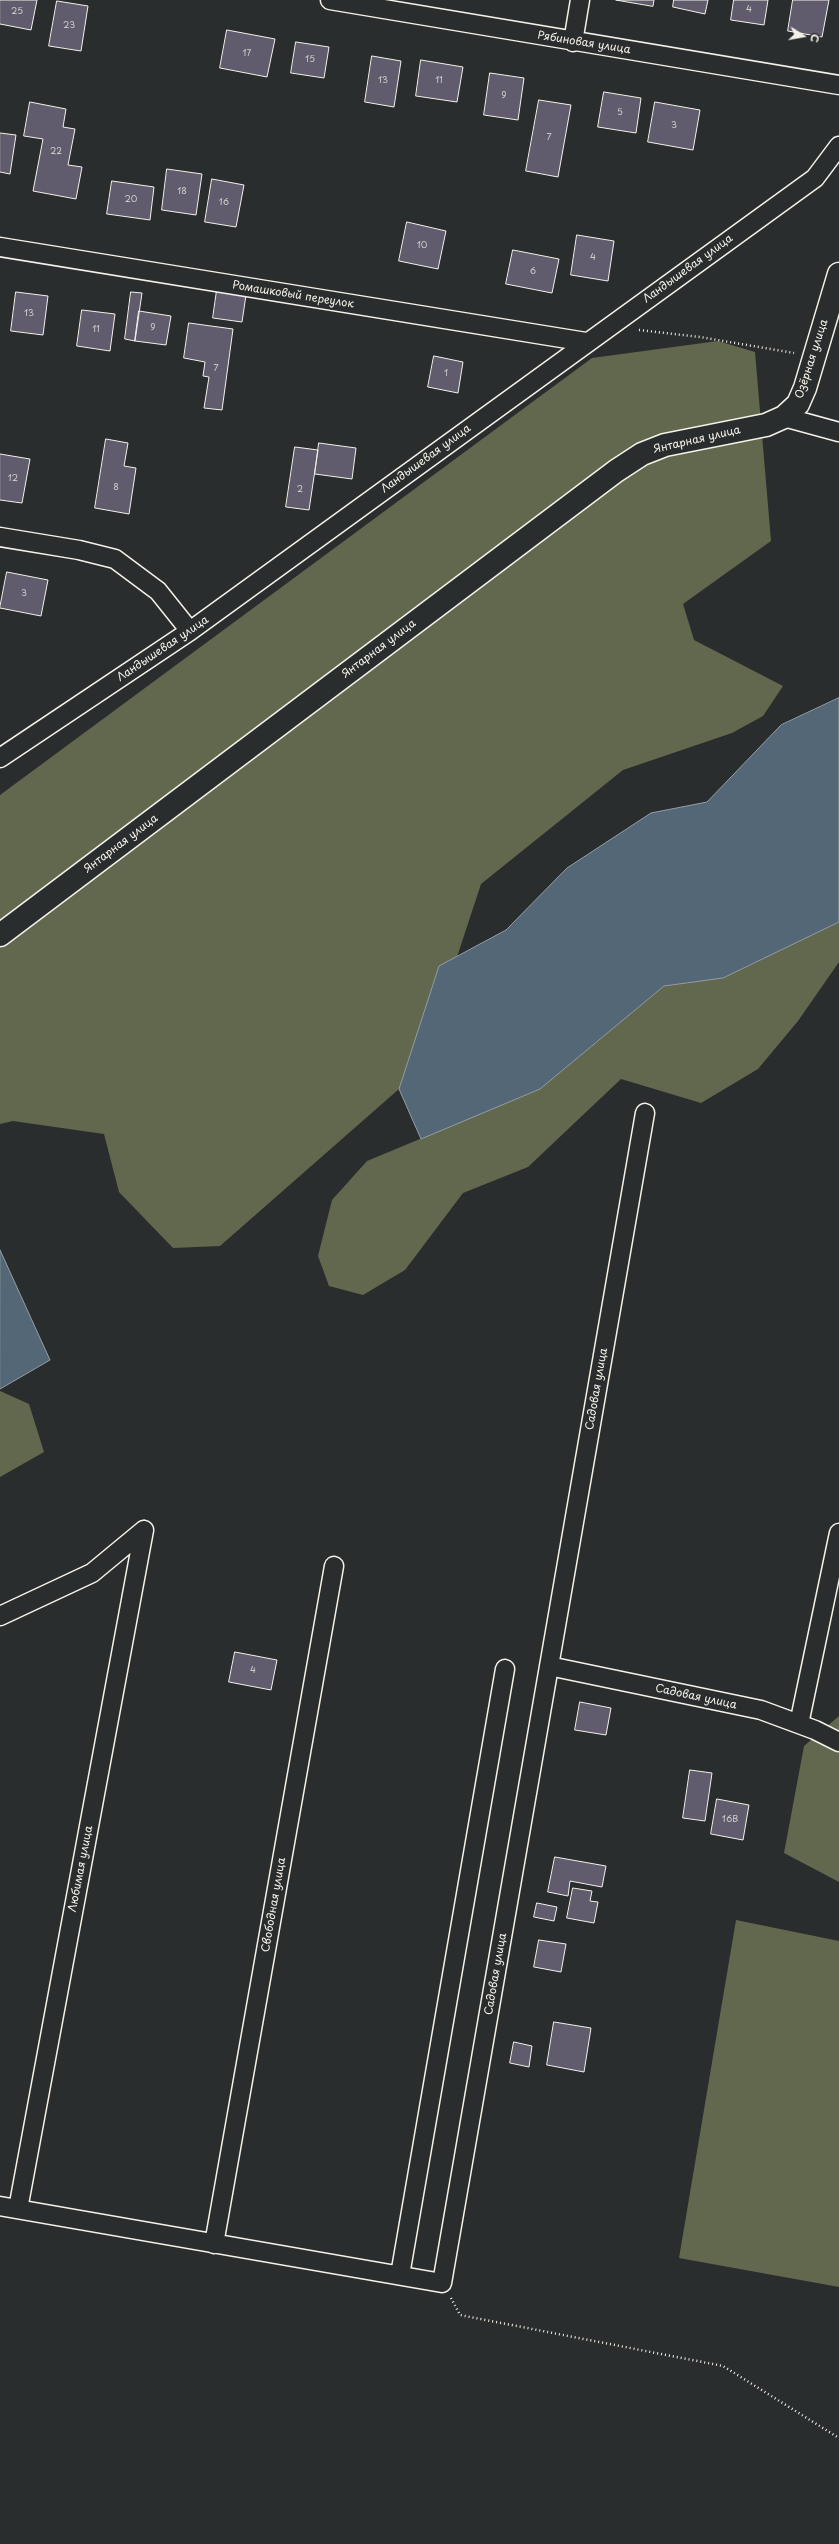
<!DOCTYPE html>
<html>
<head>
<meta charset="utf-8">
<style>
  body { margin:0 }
  #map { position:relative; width:839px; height:2544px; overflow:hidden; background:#2a2d2e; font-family:"Playpen Sans",sans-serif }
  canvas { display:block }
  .north { position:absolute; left:783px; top:16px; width:40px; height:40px; -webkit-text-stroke:3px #2a2d2e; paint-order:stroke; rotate:101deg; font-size:11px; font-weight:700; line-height:16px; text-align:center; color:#f4f1e8 }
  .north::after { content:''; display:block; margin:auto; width:14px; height:18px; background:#f4f1e8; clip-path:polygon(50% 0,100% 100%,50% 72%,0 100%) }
</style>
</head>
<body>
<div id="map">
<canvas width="839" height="2544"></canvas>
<div class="north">С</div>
</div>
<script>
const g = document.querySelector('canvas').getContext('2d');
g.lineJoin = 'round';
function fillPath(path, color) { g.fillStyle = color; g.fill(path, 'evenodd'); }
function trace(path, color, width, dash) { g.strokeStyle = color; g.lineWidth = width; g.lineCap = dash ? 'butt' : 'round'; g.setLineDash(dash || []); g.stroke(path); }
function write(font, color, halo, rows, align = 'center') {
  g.font = font + ' "Playpen Sans",sans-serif'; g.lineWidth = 4; g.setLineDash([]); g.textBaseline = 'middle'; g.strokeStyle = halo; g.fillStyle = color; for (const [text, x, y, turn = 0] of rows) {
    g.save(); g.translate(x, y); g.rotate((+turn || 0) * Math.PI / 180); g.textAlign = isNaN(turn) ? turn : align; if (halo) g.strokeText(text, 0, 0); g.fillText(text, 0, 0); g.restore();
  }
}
fillPath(new Path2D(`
  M 718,341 L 755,352 L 771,541 L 683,604 L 694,640 L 783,686 L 763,716 L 732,733 L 623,770 L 481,884 L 457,957 L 439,966 L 399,1089 L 220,1246 L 173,1248 L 119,1192 L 104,1134 L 13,1121 L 0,1124 L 0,795 L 592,358 Z
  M 839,922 L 839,962 L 798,1021 L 758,1069 L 701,1103 L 621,1079 L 528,1167 L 463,1193 L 405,1270 L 363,1295 L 329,1286 L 318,1256 L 332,1200 L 367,1161 L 540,1089 L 664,986 L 723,978 Z
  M 0,1391 L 29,1404 L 44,1452 L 0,1477 Z
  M 839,1716 L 839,1882 L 784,1853 L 804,1746 Z
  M 736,1920 L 839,1941 L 839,2287 L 679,2258 Z`), '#61684e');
const water = new Path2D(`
  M 839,698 L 839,922 L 723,978 L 664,986 L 540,1089 L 421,1139 L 399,1089 L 439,966 L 506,930 L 567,868 L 651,813 L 707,802 L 781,725 Z
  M 0,1250 L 50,1360 L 0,1389 Z`);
fillPath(water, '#546777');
trace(water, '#949ea4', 1);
const building = new Path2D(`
  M 0,0 L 37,0 L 31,30 L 0,24 Z
  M 616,0 L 654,0 L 653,6 Z
  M 674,0 L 708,0 L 705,14 L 673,7 Z
  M 734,0 L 768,0 L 764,25 L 731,20 Z
  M 793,0 L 829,0 L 822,37 L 788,31 Z
  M 57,1 L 88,6 L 81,51 L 49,46 Z
  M 227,30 L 275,39 L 267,77 L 220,68 Z
  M 296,42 L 329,47 L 324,78 L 291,73 Z
  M 372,56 L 401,61 L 394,107 L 365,102 Z
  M 421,60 L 463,67 L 457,102 L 416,96 Z
  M 490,73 L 524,78 L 518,120 L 484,115 Z
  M 604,92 L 641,98 L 636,133 L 598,127 Z
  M 539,100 L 571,105 L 558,177 L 526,171 Z
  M 30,102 L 66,109 L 63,127 L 75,129 L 68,165 L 82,167 L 76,199 L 33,191 L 43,139 L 24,136 Z
  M 655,102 L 700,110 L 693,150 L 648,142 Z
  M 0,133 L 16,135 L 10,174 L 0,172 Z
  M 167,169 L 202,174 L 196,215 L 162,210 Z
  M 212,179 L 244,185 L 236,227 L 205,222 Z
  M 112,181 L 154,187 L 150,220 L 107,214 Z
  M 407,222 L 446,231 L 438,269 L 399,261 Z
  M 577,235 L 614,241 L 608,281 L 571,275 Z
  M 513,250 L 559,259 L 552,293 L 506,284 Z
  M 217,290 L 246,295 L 242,322 L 213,318 Z
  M 16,292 L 48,296 L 43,335 L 11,331 Z
  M 131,292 L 142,293 L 135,341 L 125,339 Z
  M 82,310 L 115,314 L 110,351 L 77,346 Z
  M 139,311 L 171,316 L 166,345 L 135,341 Z
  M 189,323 L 233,329 L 222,410 L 204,408 L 209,377 L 203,376 L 205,362 L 184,358 Z
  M 434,356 L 463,362 L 458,393 L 428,387 Z
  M 106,439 L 128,443 L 124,466 L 136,468 L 129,514 L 95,508 Z
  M 319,443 L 356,448 L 352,479 L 315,474 Z
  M 295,447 L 318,450 L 309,510 L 286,507 Z
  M 0,454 L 30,459 L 22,503 L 0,500 Z
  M 7,572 L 48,580 L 41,616 L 0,608 Z
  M 235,1652 L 277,1660 L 271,1690 L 229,1682 Z
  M 580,1702 L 611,1708 L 606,1735 L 575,1730 Z
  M 690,1770 L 712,1773 L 705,1821 L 683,1818 Z
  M 717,1799 L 749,1805 L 743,1840 L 711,1834 Z
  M 555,1857 L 606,1866 L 602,1887 L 570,1881 L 568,1896 L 548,1892 Z
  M 573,1888 L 592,1891 L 590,1901 L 598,1902 L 594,1923 L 567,1918 Z
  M 537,1903 L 557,1907 L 554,1921 L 534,1917 Z
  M 539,1940 L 566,1944 L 561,1972 L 534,1967 Z
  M 554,2022 L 591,2028 L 584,2072 L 547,2065 Z
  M 514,2042 L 532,2046 L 529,2067 L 510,2063 Z`);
fillPath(building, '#615c6d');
trace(building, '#f4f1e8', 1);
const street = new Path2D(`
  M 330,0 L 839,85
  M 573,42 L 580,0
  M 0,247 L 586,342
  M 784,417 L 839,432
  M 0,537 L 79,550 L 115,559 L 158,591 L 190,631
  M 0,758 L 190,631 L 815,178 L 839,146
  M 0,1616 L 92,1573 L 144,1530
  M 549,1666 L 761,1710 L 815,1730 L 839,1742
  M 799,1724 L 839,1533
  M 0,2206 L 442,2283 L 645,1113
  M 18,2209 L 144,1530
  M 214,2244 L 334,1566
  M 400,2275 L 505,1669`);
const secondary = new Path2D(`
  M 0,935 L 616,471 L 642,454 L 665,445 L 766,425 L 784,417 L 798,404 L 805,388 L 839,274`);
trace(street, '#f4f1e8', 21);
trace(secondary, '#f4f1e8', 25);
trace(new Path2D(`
  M 639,330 L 700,337 L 794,353
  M 451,2298 L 460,2315 L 723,2366 L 839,2438`), '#f4f1e8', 2.5, [1, 3]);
trace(street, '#2a2d2e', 18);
trace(secondary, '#2a2d2e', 22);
write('9px', '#cfccc9', null, [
  ["4",749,10],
  ["25",17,12],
  ["23",69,26],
  ["17",247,54],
  ["15",310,60],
  ["13",383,81],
  ["11",439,81],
  ["9",504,96],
  ["5",620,113],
  ["3",674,126],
  ["7",549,138],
  ["22",56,152],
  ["18",182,192],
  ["20",131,200],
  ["16",224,203],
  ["10",422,246],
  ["4",593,258],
  ["6",533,272],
  ["13",29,314],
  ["9",153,328],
  ["11",96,330],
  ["7",216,369],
  ["1",446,374],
  ["12",13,479],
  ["8",116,488],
  ["2",300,490],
  ["3",24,594],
  ["4",253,1671],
  ["16В",730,1820]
]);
write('11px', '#f4f1e8', '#2a2d2e', [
  ["Рябиновая улица",584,43,9],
  ["Ландышевая улица",688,269,-36],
  ["Ромашковый переулок",293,295,9],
  ["Озёрная улица",812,359,-72],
  ["Янтарная улица",697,440,-13],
  ["Ландышевая улица",426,459,-36],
  ["Ландышевая улица",163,649,-34],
  ["Янтарная улица",379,649,-37],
  ["Янтарная улица",121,844,-37],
  ["Садовая улица",597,1389,-80],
  ["Садовая улица",696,1697,12],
  ["Любимая улица",81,1869,-79],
  ["Свободная улица",274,1905,-80],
  ["Садовая улица",496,1974,-80]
]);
</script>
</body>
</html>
